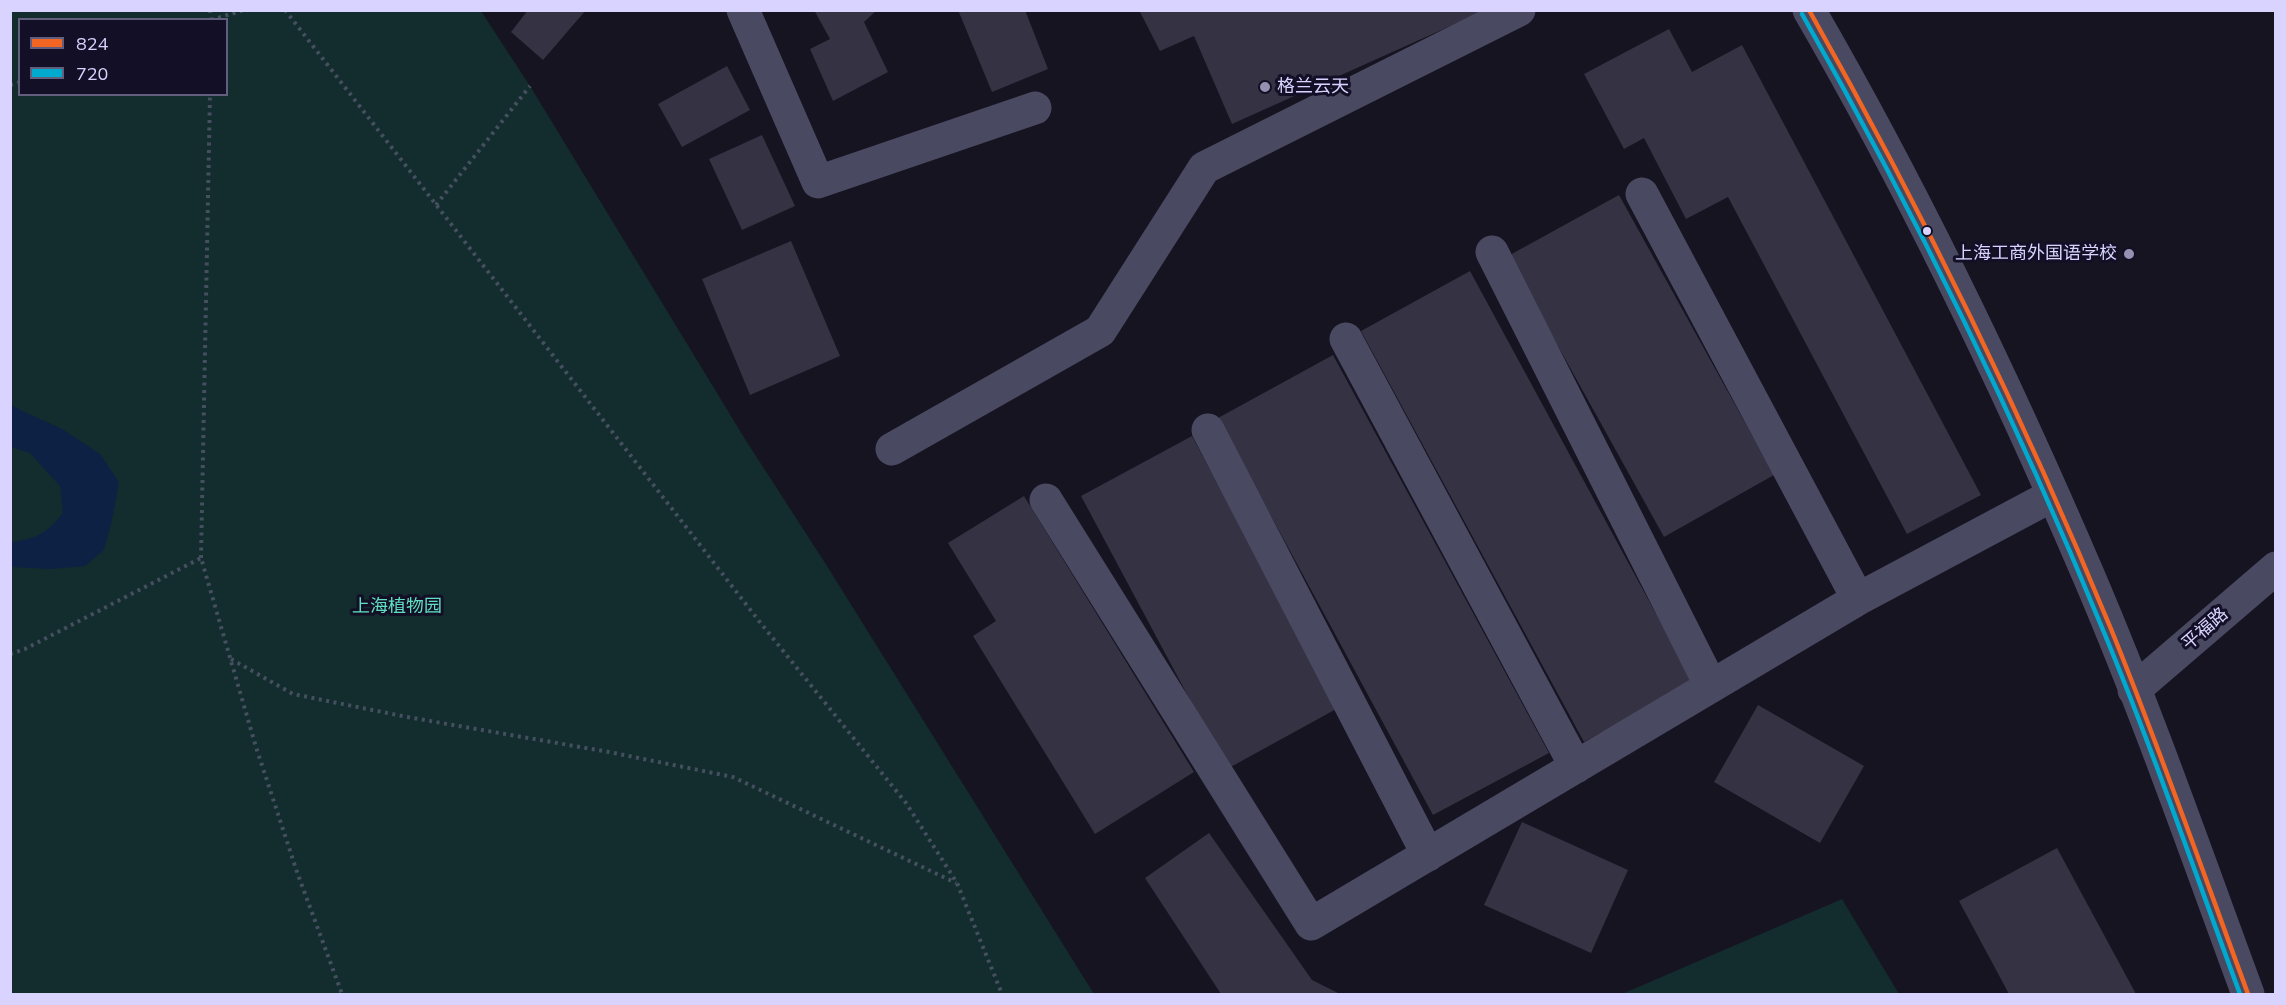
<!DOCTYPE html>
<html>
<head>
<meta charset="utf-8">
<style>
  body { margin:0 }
  #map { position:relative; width:2286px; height:1005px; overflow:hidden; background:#161421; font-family:Mulish,sans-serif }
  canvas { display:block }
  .frame { position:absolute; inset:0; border:12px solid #d9d4ff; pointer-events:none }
  .legend { position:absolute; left:18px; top:18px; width:210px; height:78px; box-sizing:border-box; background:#130f26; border:2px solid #625e7d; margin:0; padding:8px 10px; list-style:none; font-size:18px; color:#d9d4ff }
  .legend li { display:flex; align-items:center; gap:12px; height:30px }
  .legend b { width:30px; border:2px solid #625e7d }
</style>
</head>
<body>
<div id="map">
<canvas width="2286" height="1005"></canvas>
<div class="frame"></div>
<ul class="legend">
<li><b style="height:8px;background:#f26522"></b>824</li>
<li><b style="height:8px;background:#00a9ce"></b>720</li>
</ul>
</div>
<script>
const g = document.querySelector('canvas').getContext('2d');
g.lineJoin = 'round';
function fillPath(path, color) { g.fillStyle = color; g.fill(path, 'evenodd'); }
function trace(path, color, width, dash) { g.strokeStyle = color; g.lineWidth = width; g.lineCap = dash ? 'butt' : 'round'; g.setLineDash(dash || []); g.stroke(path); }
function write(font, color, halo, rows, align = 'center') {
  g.font = font + ' Mulish,"Noto Sans SC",sans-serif'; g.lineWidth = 6; g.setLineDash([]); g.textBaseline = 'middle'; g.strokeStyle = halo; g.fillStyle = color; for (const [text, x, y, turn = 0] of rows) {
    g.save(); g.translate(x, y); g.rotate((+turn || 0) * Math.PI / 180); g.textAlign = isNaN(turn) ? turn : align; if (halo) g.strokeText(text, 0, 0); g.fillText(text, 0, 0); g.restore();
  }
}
fillPath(new Path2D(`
  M 10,11 L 481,11 L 530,86 L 745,439 L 827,566 L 1094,994 L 11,994 ZM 20,20 L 226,20 L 226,94 L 20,94 Z
  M 1842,899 L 1899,994 L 1622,994 Z`), '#132c2d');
fillPath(new Path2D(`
  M 10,404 L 20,410 L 62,429 L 100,454 L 119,482 L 112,520 L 104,550 L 85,566 L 52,569 L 11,567 L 11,542 C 36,539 47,533 63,513 L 60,486 L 30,453 L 11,447 Z`), '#0d2144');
fillPath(new Path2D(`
  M 528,10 L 586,10 L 543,60 L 511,32 Z
  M 814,10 L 877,10 L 864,22 L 888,72 L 833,101 L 810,49 L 830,39 Z
  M 958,10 L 1025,10 L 1048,69 L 992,92 Z
  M 1139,10 L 1486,10 L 1232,124 L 1194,36 L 1160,51 Z
  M 1669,29 L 1692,72 L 1742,45 L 1981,495 L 1907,534 L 1728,197 L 1686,219 L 1644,138 L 1624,149 L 1584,74 Z
  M 727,66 L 750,110 L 682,147 L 658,104 Z
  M 762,135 L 795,206 L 742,230 L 709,159 Z
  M 1619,195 L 1774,475 L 1664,537 L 1508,256 Z
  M 791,241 L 840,356 L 750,395 L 702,279 Z
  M 1470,271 L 1693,682 L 1584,742 L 1361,331 Z
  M 1333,355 L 1549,753 L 1433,815 L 1218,418 Z
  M 1192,436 L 1338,708 L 1227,769 L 1081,496 Z
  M 1024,496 L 1194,772 L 1095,834 L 973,636 L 996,621 L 948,543 Z
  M 1758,705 L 1864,766 L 1820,843 L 1714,782 Z
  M 1522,822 L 1628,870 L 1591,953 L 1484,905 Z
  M 1209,833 L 1312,980 L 1340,994 L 1221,994 L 1145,878 Z
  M 2057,848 L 2136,994 L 2009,994 L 1959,901 Z`), '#343243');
trace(new Path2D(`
  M 210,10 L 211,20
  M 285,10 L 759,621 L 906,803 L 957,883 L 1002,994
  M 211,20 L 244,10
  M 10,85 L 20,82
  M 436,205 L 530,86
  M 201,558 L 210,94
  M 10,654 L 25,649 L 201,558 L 256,747 L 297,872 L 342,994
  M 231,659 L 293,694 L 407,717 L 609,752 L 733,777 L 956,883`), '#44505f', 4, [3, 4.5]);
trace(new Path2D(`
  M 743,10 L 818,182 L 1035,108
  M 1809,10 C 1915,193 2007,385 2090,579 C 2148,715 2197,856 2248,994
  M 1492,252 L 1711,686
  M 1346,339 L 1576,767
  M 1208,430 L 1428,855
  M 892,449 L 1100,331 L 1204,168 L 1519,10
  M 1046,500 L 1311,924 L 1858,599 L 1642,194
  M 1858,599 L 2053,495
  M 2134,690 L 2276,568`), '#4a4962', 33);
trace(new Path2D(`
  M 1809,10 C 1922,210 2023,416 2111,629 C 2160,749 2203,872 2248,994`), '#f26522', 4.5);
trace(new Path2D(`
  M 1802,14 C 1915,213 2016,419 2103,630 C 2153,750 2195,873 2240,994`), '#00a9ce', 4.5);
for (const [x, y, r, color] of [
  [1265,87,6,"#9591b1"],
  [1927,231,5,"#d9d4ff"],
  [2129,254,6,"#9591b1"]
]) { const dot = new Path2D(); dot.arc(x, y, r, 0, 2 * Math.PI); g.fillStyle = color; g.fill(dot); trace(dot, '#130f26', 2); }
write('18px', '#d9d4ff', '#130f26', [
  ["格兰云天",1277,87],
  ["上海工商外国语学校",2117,254,"right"]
], 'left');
write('18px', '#5fe0c0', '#130f26', [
  ["上海植物园",397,607]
]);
write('18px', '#d9d4ff', '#130f26', [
  ["平福路",2205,629,-41]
]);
</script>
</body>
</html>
